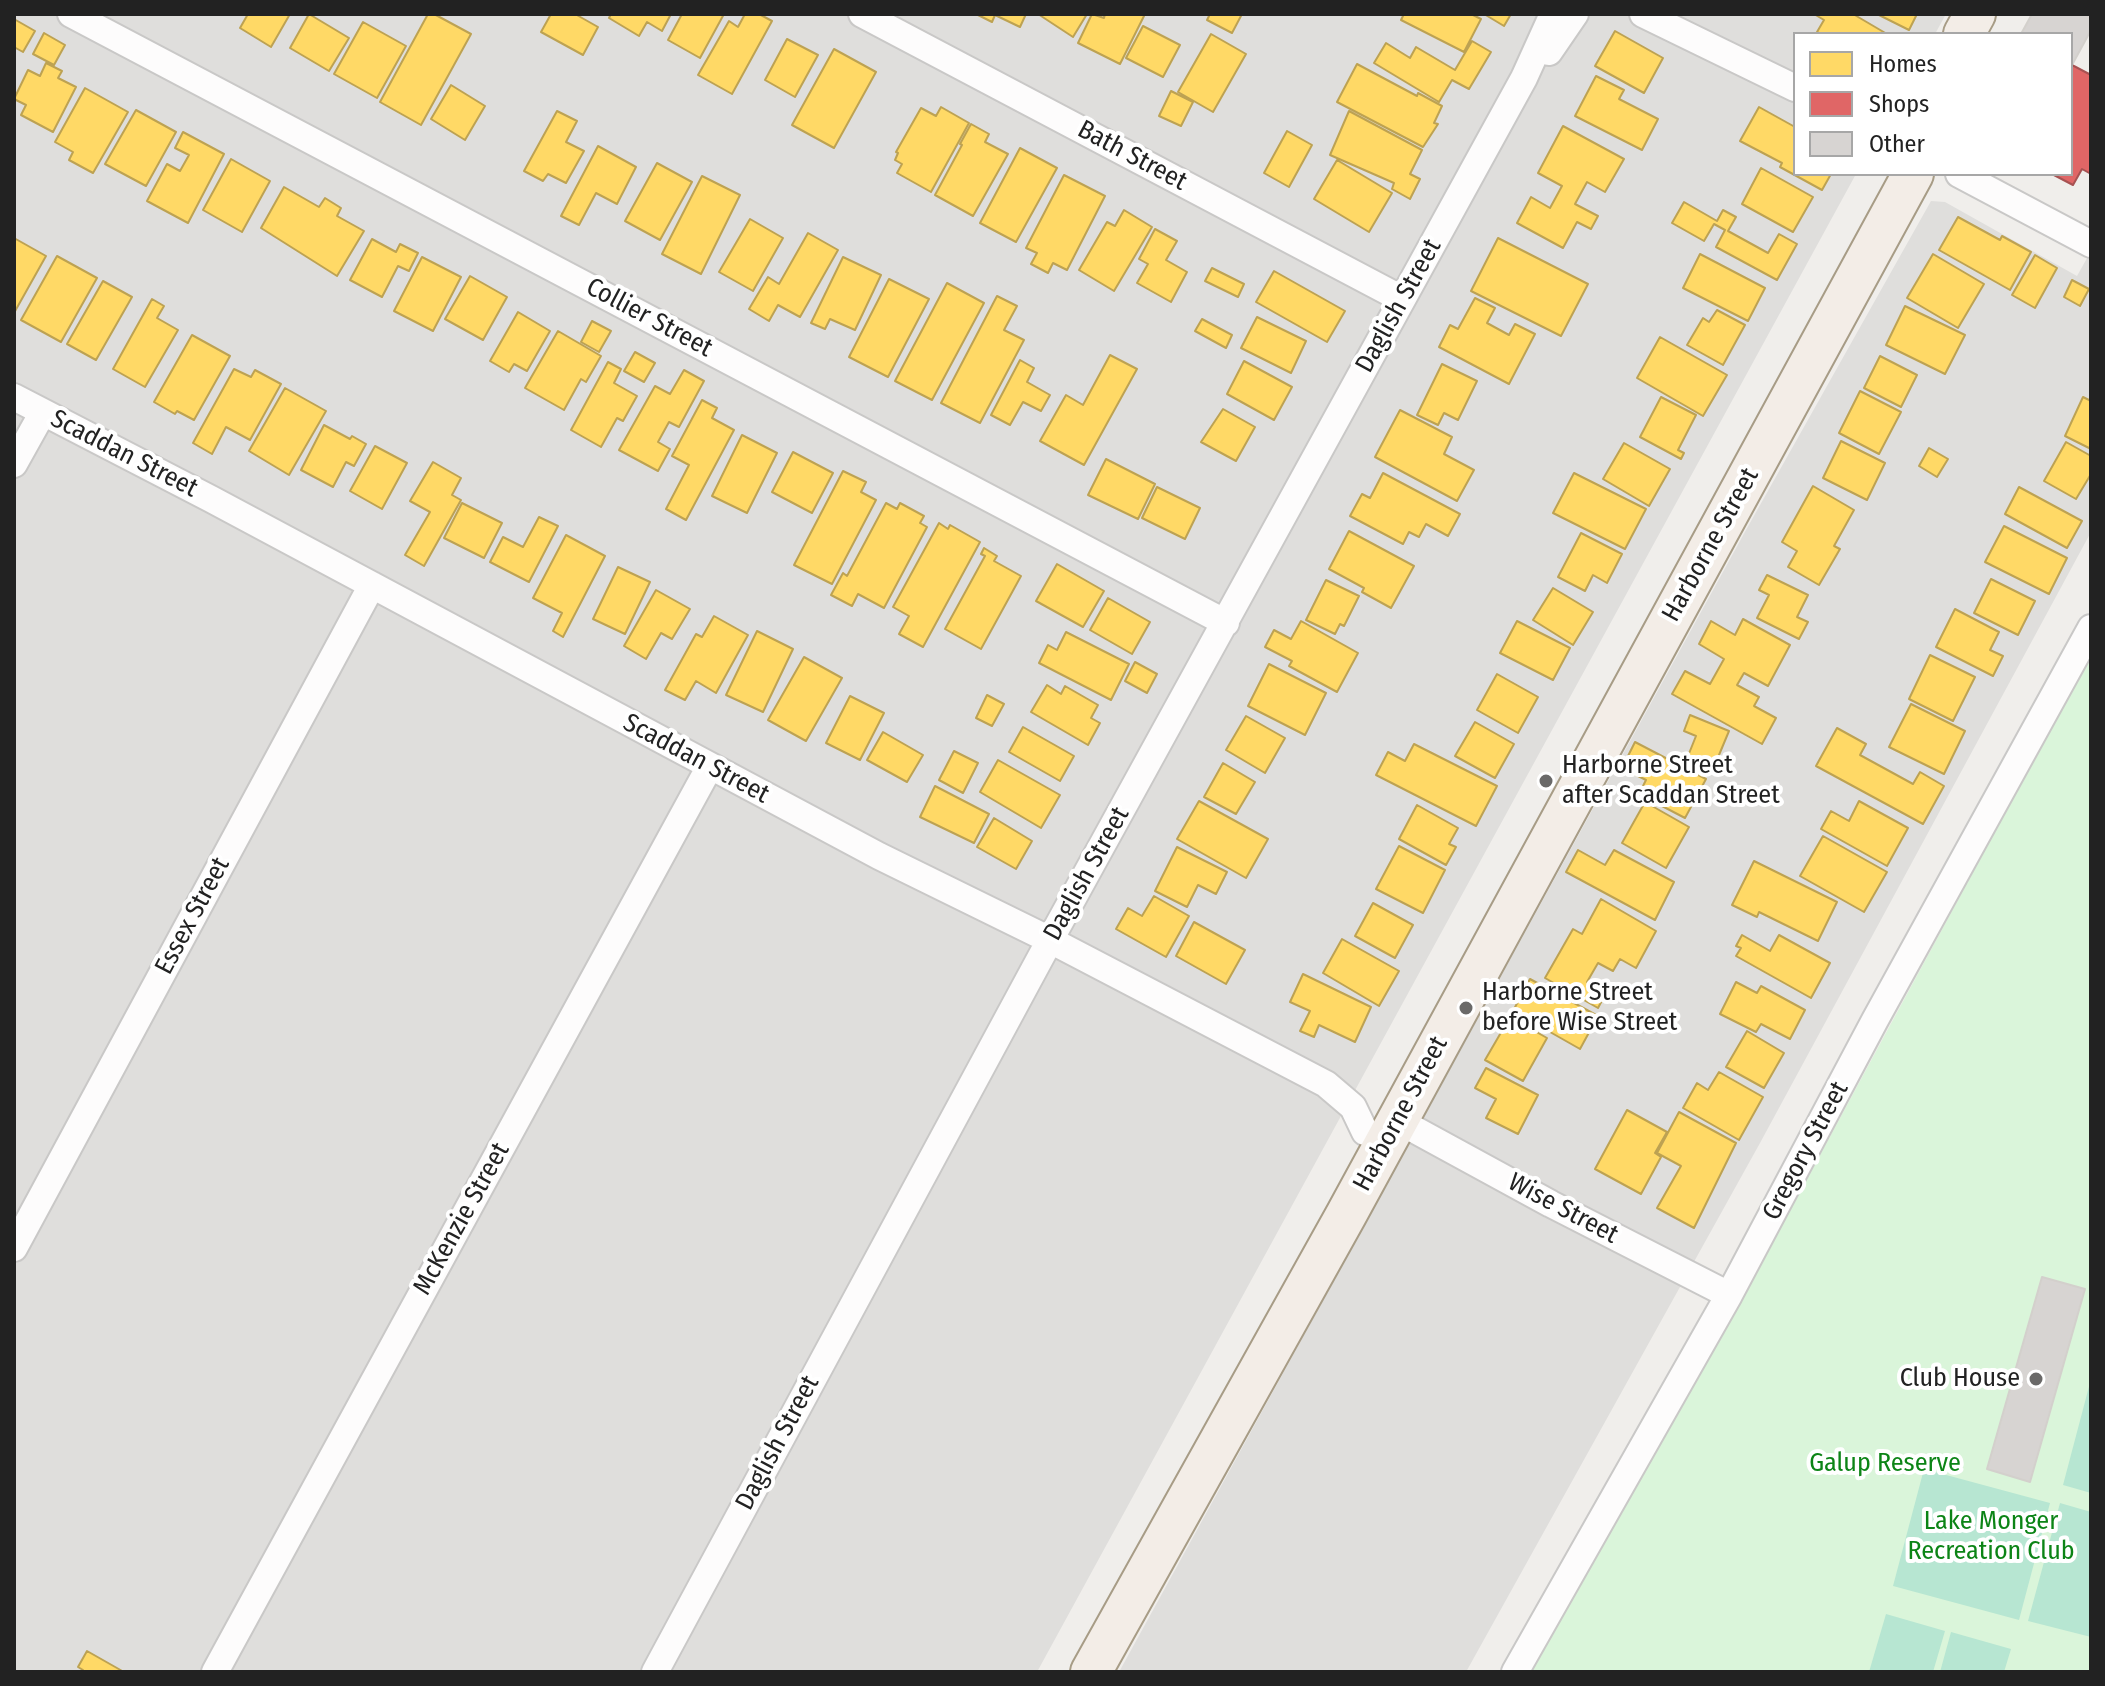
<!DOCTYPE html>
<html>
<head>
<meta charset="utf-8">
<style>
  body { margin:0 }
  #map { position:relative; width:2105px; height:1686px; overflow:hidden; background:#f0eeeb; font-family:"Fira Sans Condensed",sans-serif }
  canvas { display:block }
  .frame { position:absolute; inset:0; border:16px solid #222; pointer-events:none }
  .legend { position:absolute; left:1793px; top:32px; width:280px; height:144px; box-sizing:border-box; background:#fff; border:2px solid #a7a7a7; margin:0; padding:10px 14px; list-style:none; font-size:24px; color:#222 }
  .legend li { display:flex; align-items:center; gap:16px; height:40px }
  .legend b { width:40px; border:2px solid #a7a7a7 }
</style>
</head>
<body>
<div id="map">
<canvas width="2105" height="1686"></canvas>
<div class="frame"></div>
<ul class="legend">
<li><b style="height:22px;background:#ffd966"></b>Homes</li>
<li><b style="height:22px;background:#e06666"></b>Shops</li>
<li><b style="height:22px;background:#d7d4d2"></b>Other</li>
</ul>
</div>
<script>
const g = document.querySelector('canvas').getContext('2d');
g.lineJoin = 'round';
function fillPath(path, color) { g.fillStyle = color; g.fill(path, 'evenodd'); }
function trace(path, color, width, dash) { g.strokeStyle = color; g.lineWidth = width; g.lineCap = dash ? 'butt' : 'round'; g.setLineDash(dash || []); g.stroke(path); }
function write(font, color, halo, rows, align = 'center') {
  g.font = font + ' "Fira Sans Condensed",sans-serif'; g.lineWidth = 8; g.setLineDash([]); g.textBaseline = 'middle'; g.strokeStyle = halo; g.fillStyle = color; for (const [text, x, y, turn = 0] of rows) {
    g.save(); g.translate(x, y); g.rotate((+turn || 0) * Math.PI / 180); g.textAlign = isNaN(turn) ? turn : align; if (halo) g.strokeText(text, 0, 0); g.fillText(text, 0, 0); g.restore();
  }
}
fillPath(new Path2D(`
  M 14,14 L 1946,14 L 1935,34 L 1795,34 L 1795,174 L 1856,174 L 1037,1672 L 14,1672 Z
  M 1931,201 L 1945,202 L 2077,276 L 2091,251 L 2091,532 L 1760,1143 L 1466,1672 L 1119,1672 L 1746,530 Z`), '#dfdedc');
fillPath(new Path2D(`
  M 2091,654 L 2091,1672 L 1530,1672 L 1741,1301 Z`), '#daf5da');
fillPath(new Path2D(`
  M 2091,1379 L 2091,1493 L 2063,1485 Z
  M 1924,1469 L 2050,1503 L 2019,1620 L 1893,1586 Z
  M 2060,1503 L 2091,1512 L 2091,1637 L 2028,1621 Z
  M 1886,1614 L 1945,1631 L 1933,1672 L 1869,1672 Z
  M 1951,1632 L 2011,1649 L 2004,1672 L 1940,1672 Z`), '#b7e6d2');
const homes = new Path2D(`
  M 248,14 L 290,14 L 271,47 L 240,28 Z
  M 309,14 L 349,38 L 329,71 L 290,48 Z
  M 428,14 L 434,14 L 471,34 L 421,125 L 380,102 Z
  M 551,14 L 575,14 L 598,27 L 583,55 L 541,32 Z
  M 611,14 L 671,14 L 662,31 L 647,22 L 639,36 L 609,18 Z
  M 682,14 L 724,14 L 700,58 L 668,40 Z
  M 745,14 L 759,14 L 772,21 L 732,94 L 698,75 L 729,21 L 738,27 Z
  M 976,14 L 1026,14 L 1020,27 L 995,15 L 992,22 Z
  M 1038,14 L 1087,14 L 1073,37 Z
  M 1092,14 L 1104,18 L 1105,14 L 1145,14 L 1120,64 L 1078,43 Z
  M 1210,14 L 1242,14 L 1232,33 L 1207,20 Z
  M 1404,14 L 1471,14 L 1481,19 L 1464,52 L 1401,20 Z
  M 1484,14 L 1511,14 L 1504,26 Z
  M 1814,14 L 1853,14 L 1887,34 L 1821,34 L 1817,32 L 1824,20 Z
  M 1877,14 L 1917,14 L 1909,30 Z
  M 14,19 L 35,31 L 23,52 L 14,47 Z
  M 363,22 L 406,46 L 377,98 L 334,74 Z
  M 1143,26 L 1180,45 L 1163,77 L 1126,58 Z
  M 1615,31 L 1663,58 L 1644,93 L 1595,66 Z
  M 44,33 L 65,45 L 54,65 L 33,54 Z
  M 1211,34 L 1246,54 L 1213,112 L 1178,92 Z
  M 787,39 L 818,55 L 795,97 L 765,80 Z
  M 1472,41 L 1491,52 L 1469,89 L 1452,80 L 1439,102 L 1374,63 L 1386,43 L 1410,58 L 1416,47 L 1455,70 Z
  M 834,49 L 876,72 L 834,148 L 792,125 Z
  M 46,63 L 62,71 L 58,78 L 76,87 L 53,132 L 21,115 L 26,105 L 14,99 L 28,70 L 40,76 Z
  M 1357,64 L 1417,96 L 1418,93 L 1442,106 L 1434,123 L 1438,124 L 1423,147 L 1337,102 Z
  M 1596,76 L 1624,90 L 1619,99 L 1658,119 L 1642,150 L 1575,116 Z
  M 451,85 L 485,106 L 465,140 L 431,119 Z
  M 85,88 L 128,112 L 93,173 L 69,160 L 73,152 L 55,142 Z
  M 1171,91 L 1193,102 L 1181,126 L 1159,116 Z
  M 941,107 L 969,123 L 931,192 L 897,173 L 902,164 L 895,160 L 898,153 L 896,152 L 921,108 L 936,116 Z
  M 1759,107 L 1795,127 L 1795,174 L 1831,174 L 1822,190 L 1780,167 L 1782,163 L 1740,141 Z
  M 136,110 L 176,132 L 146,186 L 105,164 Z
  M 557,111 L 577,121 L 566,142 L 584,151 L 566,183 L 548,174 L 543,181 L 524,171 Z
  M 1349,111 L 1422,150 L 1410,174 L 1420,179 L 1410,199 L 1392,189 L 1394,183 L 1330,155 Z
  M 971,124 L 989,134 L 985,142 L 1008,154 L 973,216 L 935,195 L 962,145 L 960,144 Z
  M 1563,126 L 1624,159 L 1605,192 L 1587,182 L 1575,204 L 1598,216 L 1591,229 L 1577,222 L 1563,248 L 1517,223 L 1531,197 L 1550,208 L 1562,186 L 1538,173 Z
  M 1287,131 L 1312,145 L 1289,187 L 1264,173 Z
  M 183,132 L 224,154 L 188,223 L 147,201 L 167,164 L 180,171 L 189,155 L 175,148 Z
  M 598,146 L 636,167 L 617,204 L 596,193 L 579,225 L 561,216 Z
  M 1020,148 L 1057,168 L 1016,242 L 980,223 Z
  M 231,159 L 270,181 L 242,232 L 203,210 Z
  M 1337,160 L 1392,193 L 1369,232 L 1314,199 Z
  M 657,163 L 692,182 L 660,240 L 625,221 Z
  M 1761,168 L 1813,197 L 1793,232 L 1742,204 Z
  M 1064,175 L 1105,196 L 1067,270 L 1053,263 L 1048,273 L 1031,264 L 1037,253 L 1026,248 Z
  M 702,176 L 740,195 L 701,274 L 662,254 Z
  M 284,187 L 319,207 L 325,198 L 341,208 L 337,216 L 364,231 L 337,276 L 261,228 Z
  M 1684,202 L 1717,221 L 1723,210 L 1736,217 L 1728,231 L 1768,253 L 1779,234 L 1797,244 L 1777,280 L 1716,247 L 1725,230 L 1714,224 L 1704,241 L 1672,223 Z
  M 1124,210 L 1152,227 L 1114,291 L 1079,270 L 1107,222 L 1115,226 Z
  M 1958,217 L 2000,240 L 2002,236 L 2031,252 L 2010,290 L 1939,250 Z
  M 750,219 L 783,238 L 753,291 L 719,272 Z
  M 1155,229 L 1177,241 L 1166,260 L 1187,272 L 1171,302 L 1137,283 L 1148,264 L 1139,259 Z
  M 808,233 L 838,250 L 800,317 L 778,305 L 769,321 L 749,309 L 768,277 L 779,284 Z
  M 14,238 L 46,256 L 14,313 Z
  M 1498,238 L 1588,284 L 1561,336 L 1471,291 Z
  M 372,239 L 396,252 L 400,244 L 418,253 L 409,271 L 398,266 L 382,297 L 350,280 Z
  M 1700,254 L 1765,288 L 1748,321 L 1683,288 Z
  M 1933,254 L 1984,284 L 1958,328 L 1907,298 Z
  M 2035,255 L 2057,268 L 2035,308 L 2012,295 Z
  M 57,256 L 97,278 L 61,342 L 21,320 Z
  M 422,257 L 461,277 L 433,331 L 394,311 Z
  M 843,257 L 881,275 L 855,330 L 830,319 L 825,329 L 811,323 Z
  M 1212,268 L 1244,284 L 1238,297 L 1205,281 Z
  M 1274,271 L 1345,311 L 1327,342 L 1256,302 Z
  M 470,276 L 507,297 L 483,340 L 445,319 Z
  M 889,279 L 929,299 L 888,377 L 849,357 Z
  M 2072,280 L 2089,289 L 2080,306 L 2064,297 Z
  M 103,281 L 132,297 L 96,360 L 67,344 Z
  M 947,283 L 984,303 L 932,400 L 895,381 Z
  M 997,296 L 1017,306 L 1004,330 L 1024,340 L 980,423 L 941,403 Z
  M 1475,298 L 1495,308 L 1487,323 L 1509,335 L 1515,324 L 1535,334 L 1509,384 L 1439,347 L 1450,325 L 1458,329 Z
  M 152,299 L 164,306 L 157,318 L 178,330 L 145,387 L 113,369 Z
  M 1905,306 L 1965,335 L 1945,374 L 1886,345 Z
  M 1717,310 L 1745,325 L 1723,365 L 1687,345 L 1703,318 L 1709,322 Z
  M 518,312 L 550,331 L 527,371 L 514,364 L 509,372 L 490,361 Z
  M 1257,317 L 1306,341 L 1291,373 L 1241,348 Z
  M 1202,319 L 1232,335 L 1226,348 L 1195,331 Z
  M 592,321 L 611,331 L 599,352 L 581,342 Z
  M 558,331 L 601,356 L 586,382 L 581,379 L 564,410 L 525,388 Z
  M 192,335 L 230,356 L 194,420 L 177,411 L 175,414 L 154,402 Z
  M 1660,337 L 1727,375 L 1703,416 L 1637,378 Z
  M 635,352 L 655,363 L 644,382 L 624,371 Z
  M 1110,355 L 1137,369 L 1084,465 L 1040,441 L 1066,395 L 1083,405 Z
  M 1880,356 L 1917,375 L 1901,407 L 1864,388 Z
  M 1020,360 L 1034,368 L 1027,382 L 1050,395 L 1041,411 L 1023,402 L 1010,425 L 991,415 Z
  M 1244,361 L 1292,387 L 1274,420 L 1227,394 Z
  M 608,362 L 621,369 L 614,383 L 637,396 L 623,421 L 617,418 L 601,447 L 571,430 Z
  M 1442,364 L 1477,381 L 1458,420 L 1444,413 L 1438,425 L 1417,415 Z
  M 234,369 L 251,377 L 255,370 L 281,384 L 250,440 L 226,427 L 212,454 L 193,443 Z
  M 684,370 L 704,381 L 679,427 L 669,422 L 658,442 L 670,449 L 658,471 L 619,450 L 655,386 L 670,394 Z
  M 285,388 L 326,411 L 289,475 L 249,451 Z
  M 1860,391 L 1901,412 L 1879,454 L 1839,433 Z
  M 1661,397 L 1696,415 L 1678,450 L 1684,453 L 1681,459 L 1640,437 Z
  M 2083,397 L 2091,401 L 2091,449 L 2065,436 Z
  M 702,400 L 717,408 L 712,418 L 734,430 L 686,520 L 666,509 L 689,465 L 672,456 Z
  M 1223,409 L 1255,427 L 1236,461 L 1201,442 Z
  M 1400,410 L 1452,437 L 1444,454 L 1474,470 L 1457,501 L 1375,457 Z
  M 324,425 L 350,439 L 352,436 L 366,444 L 354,466 L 346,462 L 333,487 L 301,470 Z
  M 742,435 L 777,453 L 747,513 L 712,496 Z
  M 1841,441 L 1885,463 L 1867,500 L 1823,478 Z
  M 2066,442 L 2091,456 L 2091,474 L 2076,499 L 2044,481 Z
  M 1624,443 L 1670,469 L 1649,506 L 1603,479 Z
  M 375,446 L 407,463 L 382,509 L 350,491 Z
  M 1929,448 L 1948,459 L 1937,477 L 1919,466 Z
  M 793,452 L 833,473 L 812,513 L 772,492 Z
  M 1106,459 L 1155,484 L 1138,519 L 1088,495 Z
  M 433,462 L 461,478 L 452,495 L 461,500 L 424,566 L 405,555 L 430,512 L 410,501 Z
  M 843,471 L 866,482 L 861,492 L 876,500 L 832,584 L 794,565 Z
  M 1383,473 L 1460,514 L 1448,536 L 1426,524 L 1419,537 L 1409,532 L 1403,544 L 1350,516 L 1362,494 L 1370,498 Z
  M 1574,473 L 1646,509 L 1625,549 L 1553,513 Z
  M 1813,486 L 1854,510 L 1834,546 L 1840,549 L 1819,585 L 1788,567 L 1797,551 L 1782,542 Z
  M 1157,487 L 1200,508 L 1185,539 L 1142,518 Z
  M 2019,487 L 2082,521 L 2067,548 L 2005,514 Z
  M 462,503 L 502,523 L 484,558 L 444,538 Z
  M 886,503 L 897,509 L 900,503 L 924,516 L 920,523 L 927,527 L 884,608 L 858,594 L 852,606 L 831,595 L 843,573 L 847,576 Z
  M 539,517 L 558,526 L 529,582 L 490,562 L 503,537 L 523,547 Z
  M 939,523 L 948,529 L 950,525 L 980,542 L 923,647 L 899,634 L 909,616 L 893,607 Z
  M 2004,526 L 2067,558 L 2049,594 L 1985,562 Z
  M 1349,531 L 1414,566 L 1391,608 L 1362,592 L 1364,588 L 1329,569 Z
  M 1581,533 L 1622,554 L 1607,583 L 1593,575 L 1585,591 L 1558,577 Z
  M 566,535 L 605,556 L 563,637 L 553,631 L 562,613 L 533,598 Z
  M 984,548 L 997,556 L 994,561 L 1021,576 L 981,649 L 945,629 L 985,556 L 981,554 Z
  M 1057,564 L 1104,591 L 1083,627 L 1036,601 Z
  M 618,567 L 650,582 L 625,634 L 593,619 Z
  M 1767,575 L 1808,595 L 1797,617 L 1808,622 L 1799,639 L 1757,618 L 1769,595 L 1759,590 Z
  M 1991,579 L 2035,601 L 2018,635 L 1974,613 Z
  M 1326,580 L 1359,596 L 1344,626 L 1340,624 L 1335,634 L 1306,620 Z
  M 1553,588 L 1593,612 L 1573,645 L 1533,620 Z
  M 656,590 L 690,609 L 672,639 L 661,633 L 646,659 L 624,646 Z
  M 1108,598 L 1150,622 L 1132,654 L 1090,630 Z
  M 1955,609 L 1999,632 L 1990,650 L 2003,656 L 1993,676 L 1936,647 Z
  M 714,616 L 748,635 L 716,693 L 696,681 L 685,700 L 665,690 L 696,634 L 702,637 Z
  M 1743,619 L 1790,645 L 1768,686 L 1744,673 L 1737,685 L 1759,697 L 1754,706 L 1776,718 L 1762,744 L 1672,694 L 1685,671 L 1710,684 L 1724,659 L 1699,644 L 1711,621 L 1735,635 Z
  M 1301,621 L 1358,653 L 1337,692 L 1289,666 L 1292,661 L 1265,647 L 1274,630 L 1291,639 Z
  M 1517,621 L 1570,648 L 1553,680 L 1500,653 Z
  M 757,631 L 793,649 L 763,712 L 726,695 Z
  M 1066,632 L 1129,664 L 1111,700 L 1039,663 L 1048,645 L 1057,650 Z
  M 1930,655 L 1975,677 L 1953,721 L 1909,699 Z
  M 804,657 L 842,678 L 806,741 L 768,720 Z
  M 1135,662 L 1157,674 L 1147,693 L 1125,681 Z
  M 1269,664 L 1326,693 L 1305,735 L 1248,706 Z
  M 1497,674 L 1538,697 L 1518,733 L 1477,710 Z
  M 1047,685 L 1061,694 L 1065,686 L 1098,705 L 1091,718 L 1100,723 L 1088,745 L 1031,712 Z
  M 987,695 L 1004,704 L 992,726 L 976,718 Z
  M 850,696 L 884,713 L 860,760 L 826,743 Z
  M 1911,704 L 1965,731 L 1944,774 L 1889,747 Z
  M 1690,715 L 1729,731 L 1714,767 L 1688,756 L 1696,736 L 1684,731 Z
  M 1246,716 L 1285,738 L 1265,773 L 1226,750 Z
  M 1475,722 L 1514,744 L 1495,778 L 1455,756 Z
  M 1023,727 L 1074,756 L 1060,781 L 1009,752 Z
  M 1837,728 L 1866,744 L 1860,755 L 1913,784 L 1920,772 L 1944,786 L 1923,824 L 1816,766 Z
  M 883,732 L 923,755 L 907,782 L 867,760 Z
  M 1635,742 L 1706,779 L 1685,818 L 1639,794 L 1646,780 L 1622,768 Z
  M 1414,744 L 1497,786 L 1476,826 L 1376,775 L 1388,752 L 1405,761 Z
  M 954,751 L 978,763 L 963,793 L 939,780 Z
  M 998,760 L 1060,795 L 1041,828 L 980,792 Z
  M 1223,763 L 1255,782 L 1236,814 L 1204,797 Z
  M 935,786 L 989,814 L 974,843 L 920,817 Z
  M 1199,801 L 1268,839 L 1246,878 L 1177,839 Z
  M 1859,801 L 1908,828 L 1887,866 L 1821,829 L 1831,811 L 1849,821 Z
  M 1645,802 L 1689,827 L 1666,868 L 1622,843 Z
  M 1417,805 L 1458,828 L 1449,844 L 1456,847 L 1446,865 L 1399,839 Z
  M 994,818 L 1032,841 L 1016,869 L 977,847 Z
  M 1823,836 L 1887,872 L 1864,912 L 1800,876 Z
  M 1399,846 L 1445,870 L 1423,913 L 1376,889 Z
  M 1177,847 L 1227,872 L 1216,894 L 1198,885 L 1187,907 L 1155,891 Z
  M 1578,850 L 1605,865 L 1614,850 L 1674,882 L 1655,920 L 1566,872 Z
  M 1754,861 L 1837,902 L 1818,941 L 1759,912 L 1757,917 L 1732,905 Z
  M 1154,896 L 1189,916 L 1166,957 L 1116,929 L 1128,908 L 1142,916 Z
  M 1601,899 L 1656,931 L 1636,968 L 1620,959 L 1613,971 L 1598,963 L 1587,982 L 1606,993 L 1598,1008 L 1545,978 L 1573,929 L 1582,934 Z
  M 1373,903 L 1413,925 L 1395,958 L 1355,936 Z
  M 1194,922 L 1245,950 L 1226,984 L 1176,956 Z
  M 1742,935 L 1770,951 L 1779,935 L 1830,963 L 1811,998 L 1736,956 L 1741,948 L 1736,946 Z
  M 1342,939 L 1399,971 L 1379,1006 L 1323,973 Z
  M 1303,974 L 1371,1007 L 1355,1042 L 1319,1025 L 1314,1037 L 1300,1031 L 1310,1011 L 1290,1002 Z
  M 1530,979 L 1598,1016 L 1580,1049 L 1513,1011 Z
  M 1736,982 L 1757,993 L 1761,986 L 1805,1010 L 1790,1039 L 1761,1024 L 1756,1032 L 1720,1014 Z
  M 1510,1017 L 1547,1038 L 1523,1081 L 1485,1060 Z
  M 1747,1031 L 1784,1053 L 1764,1088 L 1726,1067 Z
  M 1486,1068 L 1538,1095 L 1518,1134 L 1486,1118 L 1496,1099 L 1475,1088 Z
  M 1719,1072 L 1763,1097 L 1739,1140 L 1683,1108 L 1697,1083 L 1708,1090 Z
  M 1627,1110 L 1667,1132 L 1655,1153 L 1661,1157 L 1641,1194 L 1595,1169 Z
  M 1679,1112 L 1736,1143 L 1694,1228 L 1657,1208 L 1681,1166 L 1657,1153 Z
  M 87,1651 L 124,1672 L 82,1672 L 83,1670 L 78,1667 Z`);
fillPath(homes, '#ffd966');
trace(homes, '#bda252', 2);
const shops = new Path2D(`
  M 2072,65 L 2091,75 L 2091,174 L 2082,169 L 2073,185 L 2052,174 L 2071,174 Z`);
fillPath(shops, '#e06666');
trace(shops, '#a75252', 2);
const building = new Path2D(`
  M 2032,14 L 2084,14 L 2091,17 L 2091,30 L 2072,65 L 2071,34 L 2021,34 Z
  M 2042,1277 L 2085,1289 L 2030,1482 L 1987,1469 Z`);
fillPath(building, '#d7d4d2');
trace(building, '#d3d0cc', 2);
const street = new Path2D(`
  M 71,14 L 1226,623
  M 862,14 L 1402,299
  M 1643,14 L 1795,88
  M 1549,52 L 1575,14
  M 1959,174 L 2091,244
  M 14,397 L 211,499 L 879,856 L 1050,940 L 1326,1084 L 1353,1107 L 1365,1132
  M 14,464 L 43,412
  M 1397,1120 L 1551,1204 L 1729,1295
  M 14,1248 L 372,585
  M 215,1672 L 710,766
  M 655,1672 L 1050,940 L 1524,78 L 1553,14
  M 1515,1672 L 1729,1295 L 1875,1020 L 2091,628`);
const primary = new Path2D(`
  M 1964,34 L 1975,14
  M 1091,1672 L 1346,1215 L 1913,174`);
trace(street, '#c9c8c7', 30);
trace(primary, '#a79c86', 44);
trace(street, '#fdfcfc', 26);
trace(primary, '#f3ede7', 40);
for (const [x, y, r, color] of [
  [1546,781,8,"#6a6968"],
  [1466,1008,8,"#6a6968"],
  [2036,1379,8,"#6a6968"]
]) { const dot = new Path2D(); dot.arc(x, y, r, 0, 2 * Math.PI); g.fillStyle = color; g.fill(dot); trace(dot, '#fff', 3); }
write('26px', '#222', '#fff', [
  ["Bath Street",1132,156,28],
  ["Daglish Street",1399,306,-61],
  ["Collier Street",649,318,28],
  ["Scaddan Street",124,454,27],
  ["Harborne Street",1711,545,-61],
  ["Scaddan Street",696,759,28],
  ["Daglish Street",1087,874,-61],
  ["Essex Street",193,916,-62],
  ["Harborne Street",1401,1114,-62],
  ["Gregory Street",1806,1151,-62],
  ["Wise Street",1563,1209,28],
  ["McKenzie Street",462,1219,-61],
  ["Daglish Street",778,1443,-62]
]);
write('26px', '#222', '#fff', [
  ["Harborne Street",1562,766],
  ["after Scaddan Street",1562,796],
  ["Harborne Street",1482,993],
  ["before Wise Street",1482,1023],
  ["Club House",2020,1379,"right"]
], 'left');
write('26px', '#0c8416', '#fff', [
  ["Galup Reserve",1885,1464],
  ["Lake Monger",1991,1522],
  ["Recreation Club",1991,1552]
]);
</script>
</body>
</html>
